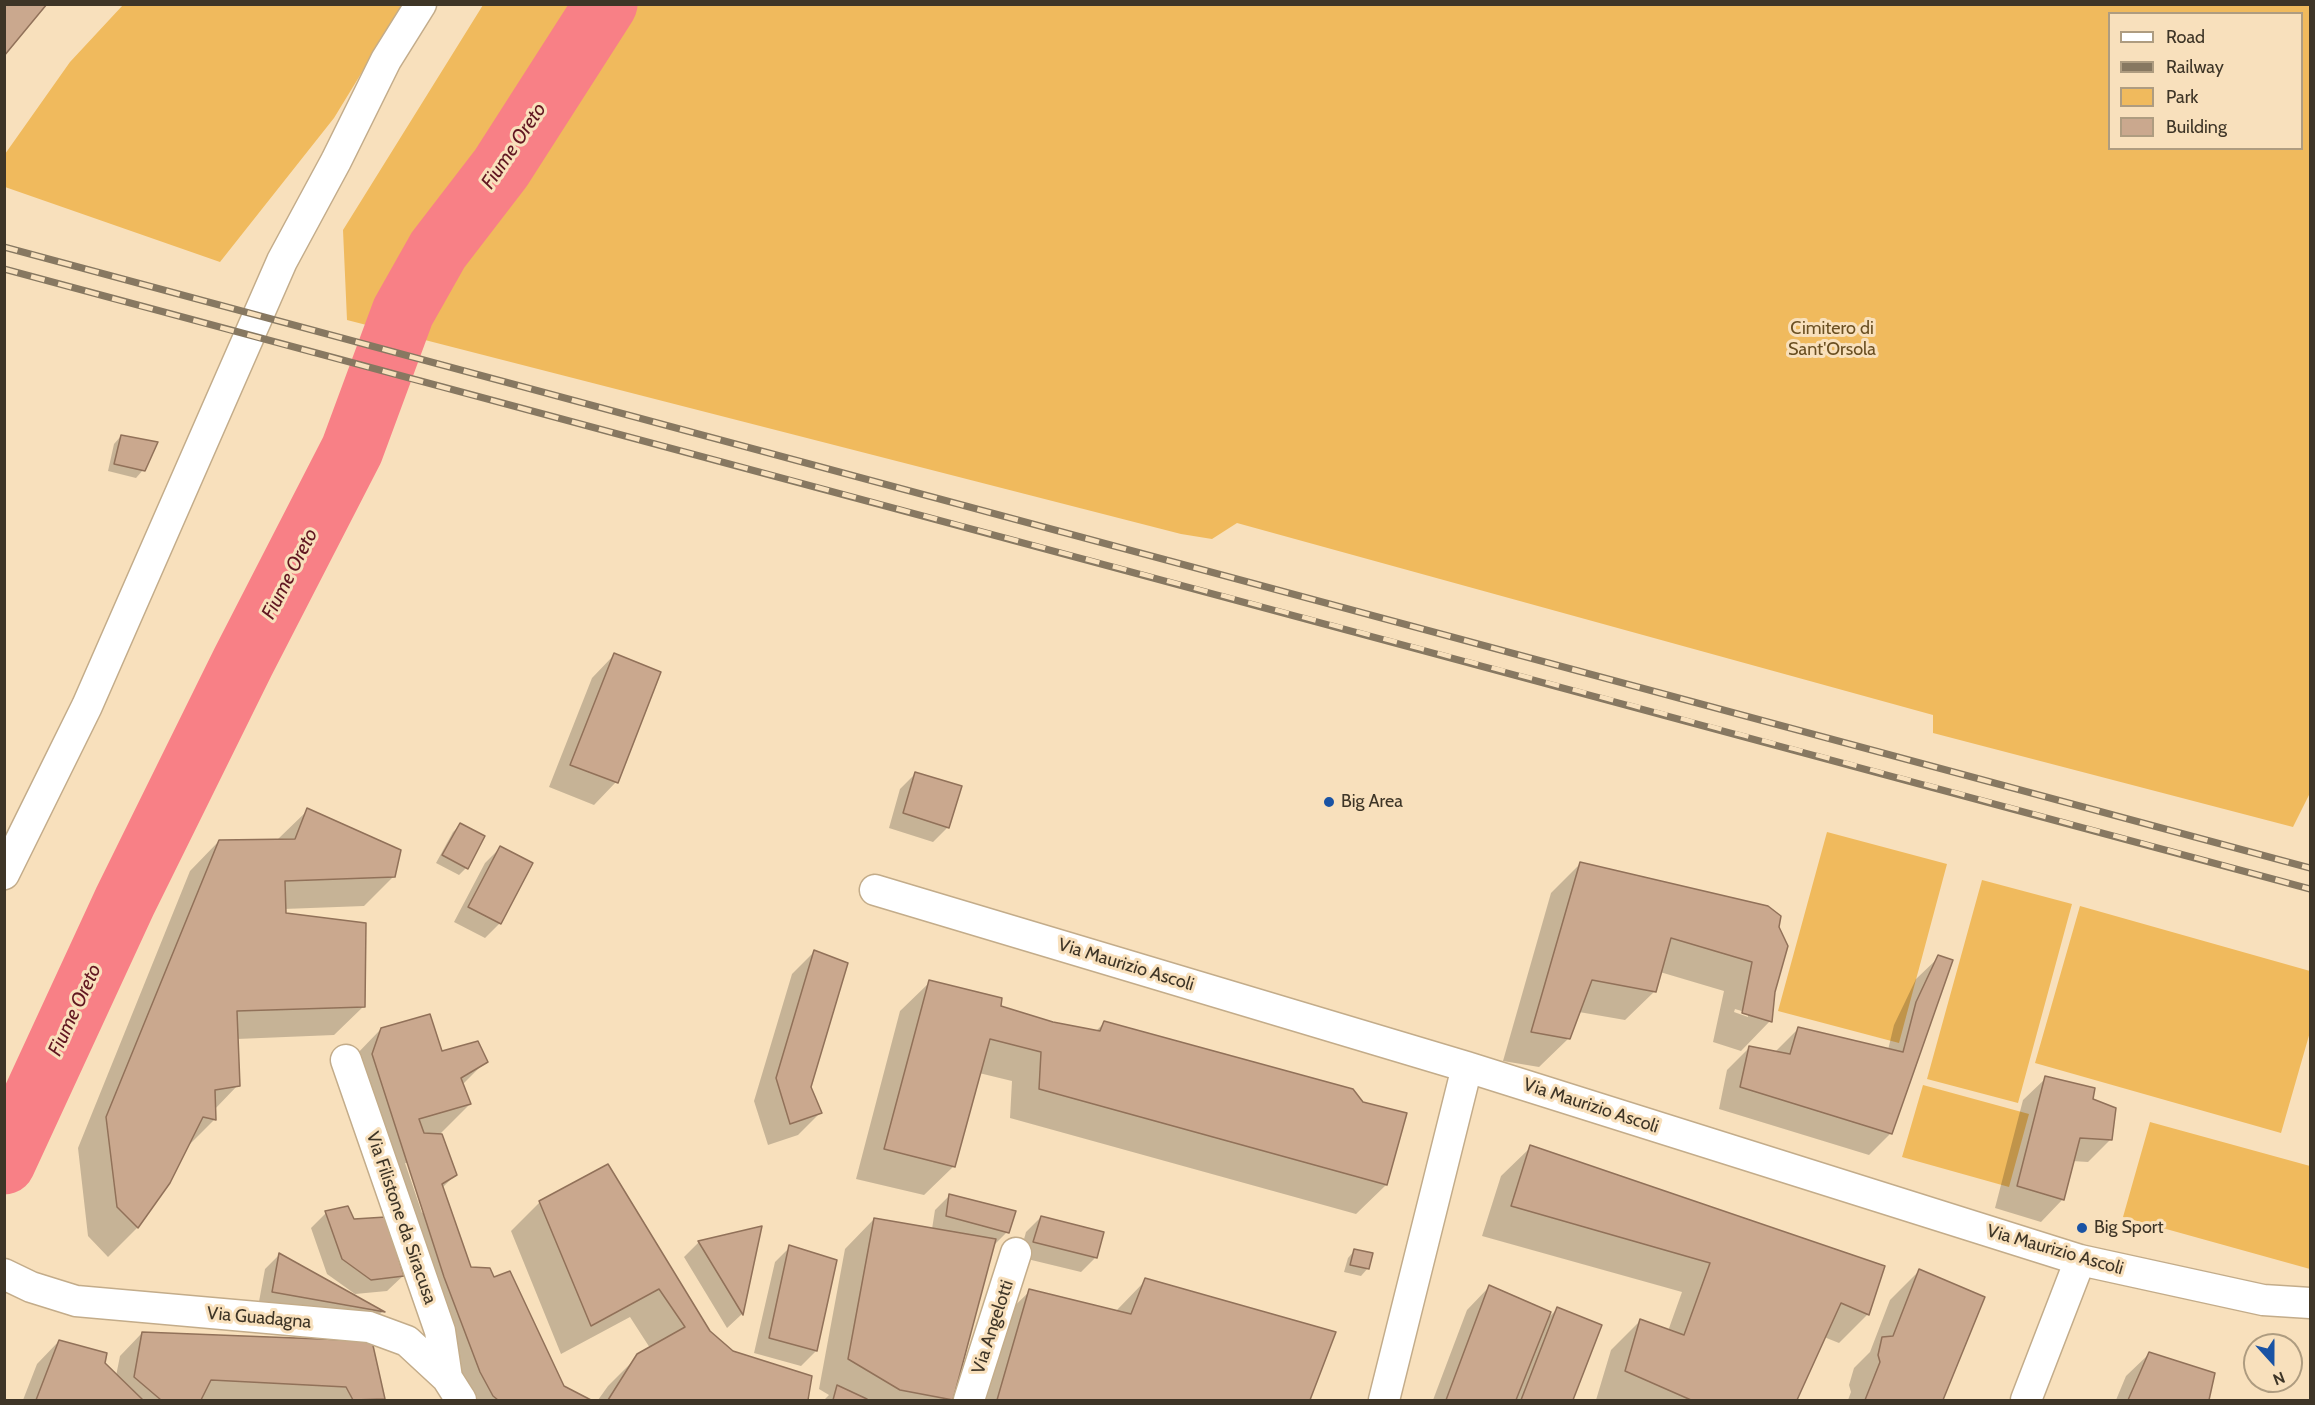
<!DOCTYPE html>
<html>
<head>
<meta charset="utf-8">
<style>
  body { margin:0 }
  #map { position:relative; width:2315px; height:1405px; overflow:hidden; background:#f8e0bc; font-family:Cabin,sans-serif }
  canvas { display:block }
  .frame { position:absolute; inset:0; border:6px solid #3e3527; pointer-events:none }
  .legend { position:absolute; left:2108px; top:12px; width:195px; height:138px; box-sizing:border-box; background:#f8e0bc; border:2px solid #ae9c80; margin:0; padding:8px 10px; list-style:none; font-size:18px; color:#3e3527 }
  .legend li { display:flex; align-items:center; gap:12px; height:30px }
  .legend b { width:30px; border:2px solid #ae9c80 }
  .north { position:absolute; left:2243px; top:1333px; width:60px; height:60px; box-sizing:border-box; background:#f8e0bc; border:2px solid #ae9c80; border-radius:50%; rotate:159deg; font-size:16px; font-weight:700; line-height:24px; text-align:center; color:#3e3527 }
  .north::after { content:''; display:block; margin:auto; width:21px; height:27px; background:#1a53a4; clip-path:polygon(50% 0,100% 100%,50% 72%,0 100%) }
</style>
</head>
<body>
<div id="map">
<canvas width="2315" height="1405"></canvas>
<div class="frame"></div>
<ul class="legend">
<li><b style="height:8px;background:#fff"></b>Road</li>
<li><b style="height:8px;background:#877861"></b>Railway</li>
<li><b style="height:16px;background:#f0ba5d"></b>Park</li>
<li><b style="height:16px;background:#caa88e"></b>Building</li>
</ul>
<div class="north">N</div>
</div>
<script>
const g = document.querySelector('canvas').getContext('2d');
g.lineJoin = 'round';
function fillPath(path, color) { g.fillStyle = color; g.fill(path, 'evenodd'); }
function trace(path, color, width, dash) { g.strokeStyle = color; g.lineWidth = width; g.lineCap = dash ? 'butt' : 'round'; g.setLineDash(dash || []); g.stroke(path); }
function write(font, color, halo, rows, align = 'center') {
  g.font = font + ' Cabin,sans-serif'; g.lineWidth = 6; g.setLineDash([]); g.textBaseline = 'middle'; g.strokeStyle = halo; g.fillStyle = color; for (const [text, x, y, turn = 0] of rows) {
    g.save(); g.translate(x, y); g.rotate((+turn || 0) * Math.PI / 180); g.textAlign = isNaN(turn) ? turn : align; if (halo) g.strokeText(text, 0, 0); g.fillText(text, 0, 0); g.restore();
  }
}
fillPath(new Path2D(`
  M 123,5 L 403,5 L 334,118 L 220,262 L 5,187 L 5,154 L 70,62 Z
  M 483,5 L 2310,5 L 2310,793 L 2293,827 L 1933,733 L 1933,715 L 1237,523 L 1212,539 L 1181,534 L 347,320 L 343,230 ZM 2110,14 L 2302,14 L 2302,148 L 2110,148 Z
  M 1827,832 L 1947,864 L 1899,1043 L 1778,1011 Z
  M 1982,880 L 2072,904 L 2018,1103 L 1927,1079 Z
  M 2080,906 L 2310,971 L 2310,1032 L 2281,1133 L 2035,1063 Z
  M 1923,1085 L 2029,1114 L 2009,1187 L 1902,1157 Z
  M 2150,1122 L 2310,1166 L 2310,1269 L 2123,1217 Z`), '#f0ba5d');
fillPath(new Path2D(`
  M 121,436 L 143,470 L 136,478 L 108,471 L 114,444 Z
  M 614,655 L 616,782 L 594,805 L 549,787 L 592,678 Z
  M 915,774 L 948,827 L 933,842 L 889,828 L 900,789 Z
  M 308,810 L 394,876 L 364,906 L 284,909 L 284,914 L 364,1006 L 334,1035 L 237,1039 L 238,1085 L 214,1110 L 214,1120 L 185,1149 L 168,1182 L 137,1228 L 108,1257 L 88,1236 L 78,1148 L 190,871 L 219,841 L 278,839 Z
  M 460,825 L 466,868 L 459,875 L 436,863 L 453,832 Z
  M 500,848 L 500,923 L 485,938 L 454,922 L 485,863 Z
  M 1581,863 L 1768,907 L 1774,992 L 1770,1021 L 1741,1051 L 1713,1042 L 1724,991 L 1660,972 L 1655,991 L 1625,1020 L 1579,1012 L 1569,1038 L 1539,1067 L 1503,1061 L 1551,893 ZM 1735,1009 L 1748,1013 L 1748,1017 L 1734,1012 Z
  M 814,952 L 809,1087 L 820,1113 L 798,1135 L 768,1145 L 754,1101 L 792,974 Z
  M 1939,957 L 1891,1133 L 1869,1155 L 1719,1109 L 1727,1070 L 1750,1047 L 1775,1052 L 1798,1029 L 1888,1050 L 1894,1025 L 1916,979 Z
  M 930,982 L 1053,1024 L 1095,1032 L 1105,1022 L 1386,1185 L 1356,1214 L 1010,1118 L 1012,1081 L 979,1073 L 954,1166 L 924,1195 L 856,1179 L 900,1011 Z
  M 381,1029 L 441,1053 L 486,1061 L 462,1085 L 470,1104 L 438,1136 L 455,1175 L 442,1188 L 470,1268 L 494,1279 L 563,1388 L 588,1400 L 451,1400 L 405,1274 L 387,1291 L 355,1294 L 327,1274 L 311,1228 L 326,1213 L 347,1208 L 353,1221 L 387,1218 L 352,1059 ZM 405,1163 L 409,1163 L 425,1212 L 422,1213 Z
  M 2046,1078 L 2091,1100 L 2110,1140 L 2088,1162 L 2072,1161 L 2063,1199 L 2041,1222 L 1995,1208 L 2023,1100 Z
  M 1531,1147 L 1868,1314 L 1839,1343 L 1824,1337 L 1795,1400 L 1596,1400 L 1611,1350 L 1640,1321 L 1668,1331 L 1682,1292 L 1482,1236 L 1501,1176 Z
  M 608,1166 L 709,1332 L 732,1353 L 811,1377 L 806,1400 L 598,1400 L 608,1386 L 638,1356 L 650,1348 L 630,1317 L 561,1354 L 511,1231 L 540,1202 Z
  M 950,1195 L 1007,1232 L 992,1247 L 952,1400 L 824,1400 L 829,1395 L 819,1389 L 845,1249 L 874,1219 L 932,1229 L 935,1210 Z
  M 1041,1217 L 1096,1257 L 1081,1272 L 1019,1257 L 1026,1232 Z
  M 760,1228 L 742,1314 L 727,1328 L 684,1257 L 699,1242 Z
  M 790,1247 L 816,1351 L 801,1366 L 754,1353 L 775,1262 Z
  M 1355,1250 L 1368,1268 L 1361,1276 L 1344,1272 L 1348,1258 Z
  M 279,1255 L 382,1312 L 368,1326 L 258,1307 L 265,1269 Z
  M 1920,1270 L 1983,1298 L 1941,1400 L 1848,1400 L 1851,1392 L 1849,1385 L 1854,1368 L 1870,1352 L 1890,1300 Z
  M 1146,1280 L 1334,1333 L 1308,1400 L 977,1400 L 1000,1320 L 1030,1291 L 1115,1312 Z
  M 1489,1287 L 1546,1320 L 1557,1309 L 1600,1326 L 1571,1400 L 1433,1400 L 1467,1310 Z
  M 142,1333 L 371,1343 L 383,1399 L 23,1400 L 37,1364 L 59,1341 L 104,1364 L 116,1376 L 120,1356 Z
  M 2149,1354 L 2213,1374 L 2207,1400 L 2116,1400 L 2126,1376 Z`), '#0003');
trace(new Path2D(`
  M 4,1163 L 125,901 L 243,662 L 352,450 L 403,312 L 438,250 L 501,168 L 606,4`), '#f88086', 63);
const building = new Path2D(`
  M 4,4 L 47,4 L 4,56 Z
  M 121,435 L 158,442 L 145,471 L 114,464 Z
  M 614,653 L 661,672 L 618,783 L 570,765 Z
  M 915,772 L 962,786 L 949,828 L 903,813 Z
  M 307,808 L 401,850 L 395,877 L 285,881 L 286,913 L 366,923 L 365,1007 L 237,1011 L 240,1086 L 215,1090 L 216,1120 L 203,1117 L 170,1183 L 138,1228 L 117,1207 L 106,1117 L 219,840 L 295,839 Z
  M 460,823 L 485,836 L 468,869 L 442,855 Z
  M 500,846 L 533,863 L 501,924 L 468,907 Z
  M 1580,862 L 1768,906 L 1781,916 L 1779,927 L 1788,946 L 1775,992 L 1772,1022 L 1742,1013 L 1752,962 L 1671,938 L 1656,992 L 1592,980 L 1570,1039 L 1531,1032 Z
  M 814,950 L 848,963 L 811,1087 L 822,1113 L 790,1124 L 776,1078 Z
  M 1938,955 L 1953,960 L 1892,1134 L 1740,1087 L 1749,1046 L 1790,1054 L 1798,1027 L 1903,1052 L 1916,1002 Z
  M 929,980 L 1002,998 L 1001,1006 L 1053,1022 L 1100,1031 L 1104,1021 L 1353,1089 L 1363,1102 L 1407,1113 L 1387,1185 L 1039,1089 L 1041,1052 L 990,1039 L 955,1167 L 884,1149 Z
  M 430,1014 L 442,1051 L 478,1041 L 488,1062 L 461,1078 L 471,1104 L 419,1119 L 424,1133 L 442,1134 L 457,1175 L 442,1184 L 471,1267 L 490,1268 L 494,1277 L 510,1271 L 564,1386 L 591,1400 L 498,1400 L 493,1396 L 480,1372 L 444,1277 L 372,1054 L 381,1028 Z
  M 2045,1076 L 2095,1088 L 2093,1099 L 2116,1108 L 2112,1140 L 2080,1138 L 2064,1200 L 2017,1186 Z
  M 1530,1145 L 1885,1266 L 1869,1315 L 1841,1303 L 1797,1400 L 1691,1400 L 1625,1371 L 1640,1319 L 1684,1335 L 1710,1263 L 1511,1206 Z
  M 608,1164 L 710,1331 L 733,1351 L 812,1376 L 808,1400 L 608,1400 L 637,1354 L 685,1327 L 659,1289 L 591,1326 L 539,1201 Z
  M 949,1194 L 1016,1211 L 1009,1233 L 946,1216 Z
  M 348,1206 L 354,1219 L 386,1217 L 404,1276 L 371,1280 L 342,1259 L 325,1211 Z
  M 1041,1216 L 1104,1232 L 1097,1258 L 1033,1242 Z
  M 874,1218 L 996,1239 L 953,1400 L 900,1390 L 848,1359 Z
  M 762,1226 L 743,1315 L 698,1241 Z
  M 789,1245 L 837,1260 L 817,1351 L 769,1338 Z
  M 1354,1249 L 1373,1253 L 1369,1269 L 1350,1265 Z
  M 279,1253 L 385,1312 L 272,1292 Z
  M 1919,1269 L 1985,1297 L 1943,1400 L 1865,1400 L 1880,1362 L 1878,1355 L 1882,1337 L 1893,1336 Z
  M 1145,1278 L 1336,1332 L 1310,1400 L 997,1400 L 1029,1289 L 1131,1314 Z
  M 1489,1285 L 1551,1312 L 1516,1400 L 1446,1400 Z
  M 1557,1307 L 1602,1325 L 1573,1400 L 1521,1400 Z
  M 142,1332 L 372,1341 L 385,1399 L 353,1400 L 346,1387 L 211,1380 L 201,1400 L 161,1400 L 134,1377 Z
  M 59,1340 L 107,1353 L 105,1363 L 143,1400 L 36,1400 Z
  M 2149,1352 L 2215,1373 L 2209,1400 L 2128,1400 Z
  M 837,1385 L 867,1399 L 867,1400 L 833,1400 Z`);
fillPath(building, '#caa88e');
trace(building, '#917159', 1.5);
const street = new Path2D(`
  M 4,874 L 87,706 L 282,261 L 336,161 L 386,60 L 421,4
  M 875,890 L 1467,1067 L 2080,1260 L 2263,1300 L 2310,1303
  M 346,1060 L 440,1331 L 447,1378
  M 4,1274 L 31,1287 L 76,1301 L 369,1327 L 407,1341 L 447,1378 L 461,1400
  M 969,1400 L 1016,1253
  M 1384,1400 L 1467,1067
  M 2026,1400 L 2080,1260`);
trace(street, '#c3ac8a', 33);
trace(street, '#fff', 30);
const rail = new Path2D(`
  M 4,247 L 2310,868
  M 4,269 C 773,477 1543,679 2310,889`);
trace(rail, '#877861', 7);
trace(rail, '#f8e0bc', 4.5, [14]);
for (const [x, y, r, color] of [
  [1329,802,6,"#1a53a4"],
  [2082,1228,6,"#1a53a4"]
]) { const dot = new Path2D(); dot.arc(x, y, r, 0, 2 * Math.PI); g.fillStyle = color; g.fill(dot); trace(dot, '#f8e0bc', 2); }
write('18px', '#6a4f22', '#f8e0bc', [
  ["Cimitero di",1832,329],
  ["Sant'Orsola",1832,350]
]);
write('18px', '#3e3527', '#f8e0bc', [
  ["Big Area",1341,802],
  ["Big Sport",2094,1228]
], 'left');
write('18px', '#3e3527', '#f8e0bc', [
  ["Via Maurizio Ascoli",1126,965,17],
  ["Via Maurizio Ascoli",1591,1106,18],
  ["Via Filistone da Siracusa",401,1218,71],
  ["Via Maurizio Ascoli",2055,1250,16],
  ["Via Guadagna",259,1318,5],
  ["Via Angelotti",993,1327,-72]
]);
write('italic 20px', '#611620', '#f8e0bc', [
  ["Fiume Oreto",514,146,-56],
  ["Fiume Oreto",290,574,-63],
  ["Fiume Oreto",75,1010,-65]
]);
</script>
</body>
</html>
